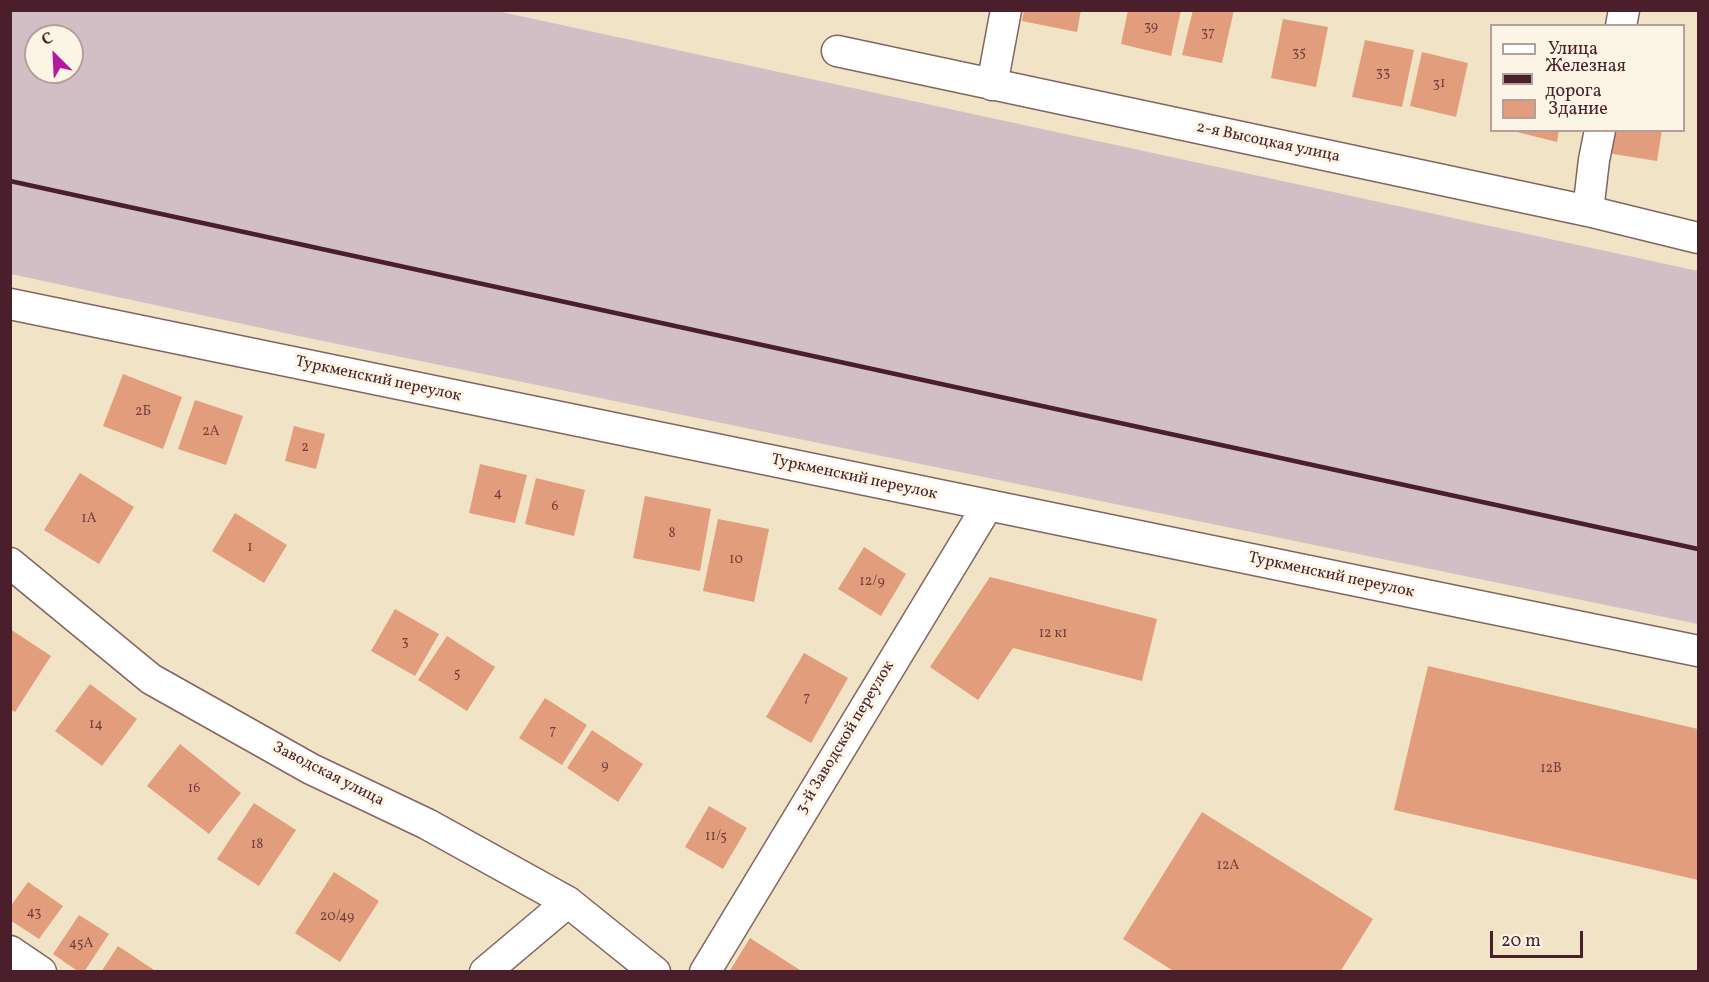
<!DOCTYPE html>
<html>
<head>
<meta charset="utf-8">
<style>
  body { margin:0 }
  #map { position:relative; width:1709px; height:982px; overflow:hidden; background:#f1e3c5; font-family:Vollkorn,serif }
  canvas { display:block }
  .frame { position:absolute; inset:0; border:12px solid #4a1f2b; pointer-events:none }
  .legend { position:absolute; left:1490px; top:24px; width:195px; height:108px; box-sizing:border-box; background:#fcf5e5; border:2px solid #b59f9b; margin:0; padding:8px 10px; list-style:none; font-size:18px; color:#4a1f2b }
  .legend li { display:flex; align-items:center; gap:12px; height:30px }
  .legend b { width:30px; border:2px solid #b59f9b }
  .north { position:absolute; left:24px; top:24px; width:60px; height:60px; box-sizing:border-box; background:#fcf5e5; border:2px solid #b59f9b; border-radius:50%; rotate:336deg; font-size:16px; font-weight:700; line-height:24px; text-align:center; color:#4a1f2b }
  .north::after { content:''; display:block; margin:auto; width:21px; height:27px; background:#b5179e; clip-path:polygon(50% 0,100% 100%,50% 72%,0 100%) }
  .scale { position:absolute; left:1490px; top:931px; width:93px; height:27px; box-sizing:border-box; border:3px solid #4a1f2b; border-top:0; padding-left:8px; font-size:18px; line-height:21px; white-space:nowrap; color:#4a1f2b; -webkit-text-stroke:4px #fcf5e5; paint-order:stroke }
</style>
</head>
<body>
<div id="map">
<canvas width="1709" height="982"></canvas>
<div class="frame"></div>
<ul class="legend">
<li><b style="height:8px;background:#fff"></b>Улица</li>
<li><b style="height:8px;background:#4a1f2b"></b>Железная дорога</li>
<li><b style="height:16px;background:#e29e7c"></b>Здание</li>
</ul>
<div class="north">С</div>
<div class="scale">20 m</div>
</div>
<script>
const g = document.querySelector('canvas').getContext('2d');
g.lineJoin = 'round';
function fillPath(path, color) { g.fillStyle = color; g.fill(path, 'evenodd'); }
function trace(path, color, width, dash) { g.strokeStyle = color; g.lineWidth = width; g.lineCap = dash ? 'butt' : 'round'; g.setLineDash(dash || []); g.stroke(path); }
function write(font, color, halo, rows, align = 'center') {
  g.font = font + ' Vollkorn,serif'; g.lineWidth = 6; g.setLineDash([]); g.textBaseline = 'middle'; g.strokeStyle = halo; g.fillStyle = color; for (const [text, x, y, turn = 0] of rows) {
    g.save(); g.translate(x, y); g.rotate((+turn || 0) * Math.PI / 180); g.textAlign = isNaN(turn) ? turn : align; if (halo) g.strokeText(text, 0, 0); g.fillText(text, 0, 0); g.restore();
  }
}
fillPath(new Path2D(`
  M 11,10 L 497,11 L 1698,271 L 1698,624 L 294,335 L 11,274 ZM 36,36 L 72,36 L 72,72 L 36,72 Z`), '#d2bec5');
fillPath(new Path2D(`
  M 1024,10 L 1081,10 L 1077,32 L 1022,21 Z
  M 1128,10 L 1181,10 L 1171,56 L 1121,44 Z
  M 1193,10 L 1234,10 L 1222,63 L 1182,55 Z
  M 1283,19 L 1328,27 L 1316,87 L 1271,78 Z
  M 1365,40 L 1414,50 L 1402,107 L 1352,97 Z
  M 1422,52 L 1468,63 L 1456,117 L 1410,106 Z
  M 1509,130 L 1559,130 L 1557,142 Z
  M 1611,130 L 1662,130 L 1657,161 L 1607,153 Z
  M 123,374 L 182,397 L 163,449 L 103,426 Z
  M 195,400 L 243,416 L 226,465 L 178,449 Z
  M 294,426 L 325,434 L 316,469 L 285,461 Z
  M 480,464 L 527,475 L 515,523 L 469,513 Z
  M 80,473 L 134,507 L 99,564 L 44,530 Z
  M 536,478 L 585,490 L 574,536 L 525,524 Z
  M 645,496 L 711,509 L 700,571 L 633,558 Z
  M 235,513 L 287,545 L 264,583 L 212,551 Z
  M 718,519 L 769,529 L 754,602 L 703,591 Z
  M 864,547 L 906,574 L 881,616 L 838,589 Z
  M 990,577 L 1157,619 L 1142,681 L 1013,648 L 978,700 L 930,667 Z
  M 395,609 L 439,634 L 415,676 L 371,651 Z
  M 10,629 L 51,656 L 15,712 L 10,709 Z
  M 447,636 L 495,667 L 467,711 L 418,680 Z
  M 804,653 L 848,678 L 811,743 L 766,717 Z
  M 1428,666 L 1698,729 L 1698,880 L 1394,810 Z
  M 90,684 L 137,719 L 102,766 L 55,731 Z
  M 545,698 L 587,725 L 562,765 L 519,738 Z
  M 592,730 L 643,764 L 618,802 L 567,768 Z
  M 180,744 L 241,793 L 209,834 L 147,786 Z
  M 254,803 L 296,830 L 259,886 L 217,859 Z
  M 709,806 L 747,828 L 723,869 L 685,847 Z
  M 1202,812 L 1373,919 L 1340,972 L 1175,972 L 1123,939 Z
  M 334,872 L 379,901 L 340,962 L 295,933 Z
  M 28,882 L 63,906 L 39,939 L 10,920 L 10,907 Z
  M 79,915 L 109,934 L 84,972 L 79,972 L 53,954 Z
  M 750,938 L 803,972 L 729,972 Z
  M 118,946 L 157,972 L 101,972 Z`), '#e29e7c');
const minor = new Path2D(`
  M 1621,26 L 1624,10
  M 837,51 L 1588,211 L 1698,238
  M 992,85 L 1006,10
  M 1588,211 L 1594,160 L 1600,130
  M 10,304 L 1698,651
  M 10,563 L 151,679 L 311,769 L 427,824 L 568,902 L 655,972
  M 10,951 L 41,972
  M 485,972 L 568,902
  M 705,972 L 988,505`);
trace(minor, '#846461', 33);
trace(minor, '#fff', 30);
trace(new Path2D(`
  M 10,181 L 1698,549`), '#4a1f2b', 4.5);
write('14px', '#703f3f', null, [
  ["39",1151,27],
  ["37",1208,33],
  ["35",1299,53],
  ["33",1383,73],
  ["31",1439,84],
  ["2Б",143,412],
  ["2А",211,432],
  ["2",305,448],
  ["4",498,494],
  ["6",555,507],
  ["1А",89,519],
  ["8",672,534],
  ["1",250,548],
  ["10",736,560],
  ["12/9",872,582],
  ["12 к1",1053,634],
  ["3",405,642],
  ["5",457,674],
  ["7",807,698],
  ["14",96,725],
  ["7",553,731],
  ["9",605,766],
  ["12В",1551,769],
  ["16",194,789],
  ["11/5",716,837],
  ["18",257,845],
  ["12А",1228,866],
  ["43",34,913],
  ["20/49",337,917],
  ["45А",81,944]
]);
write('16px', '#4a1f2b', '#fcf5e5', [
  ["2-я Высоцкая улица",1268,143,12],
  ["Туркменский переулок",378,380,12],
  ["Туркменский переулок",854,478,12],
  ["Туркменский переулок",1331,576,12],
  ["3-й Заводской переулок",846,738,-59],
  ["Заводская улица",328,775,27]
]);
</script>
</body>
</html>
